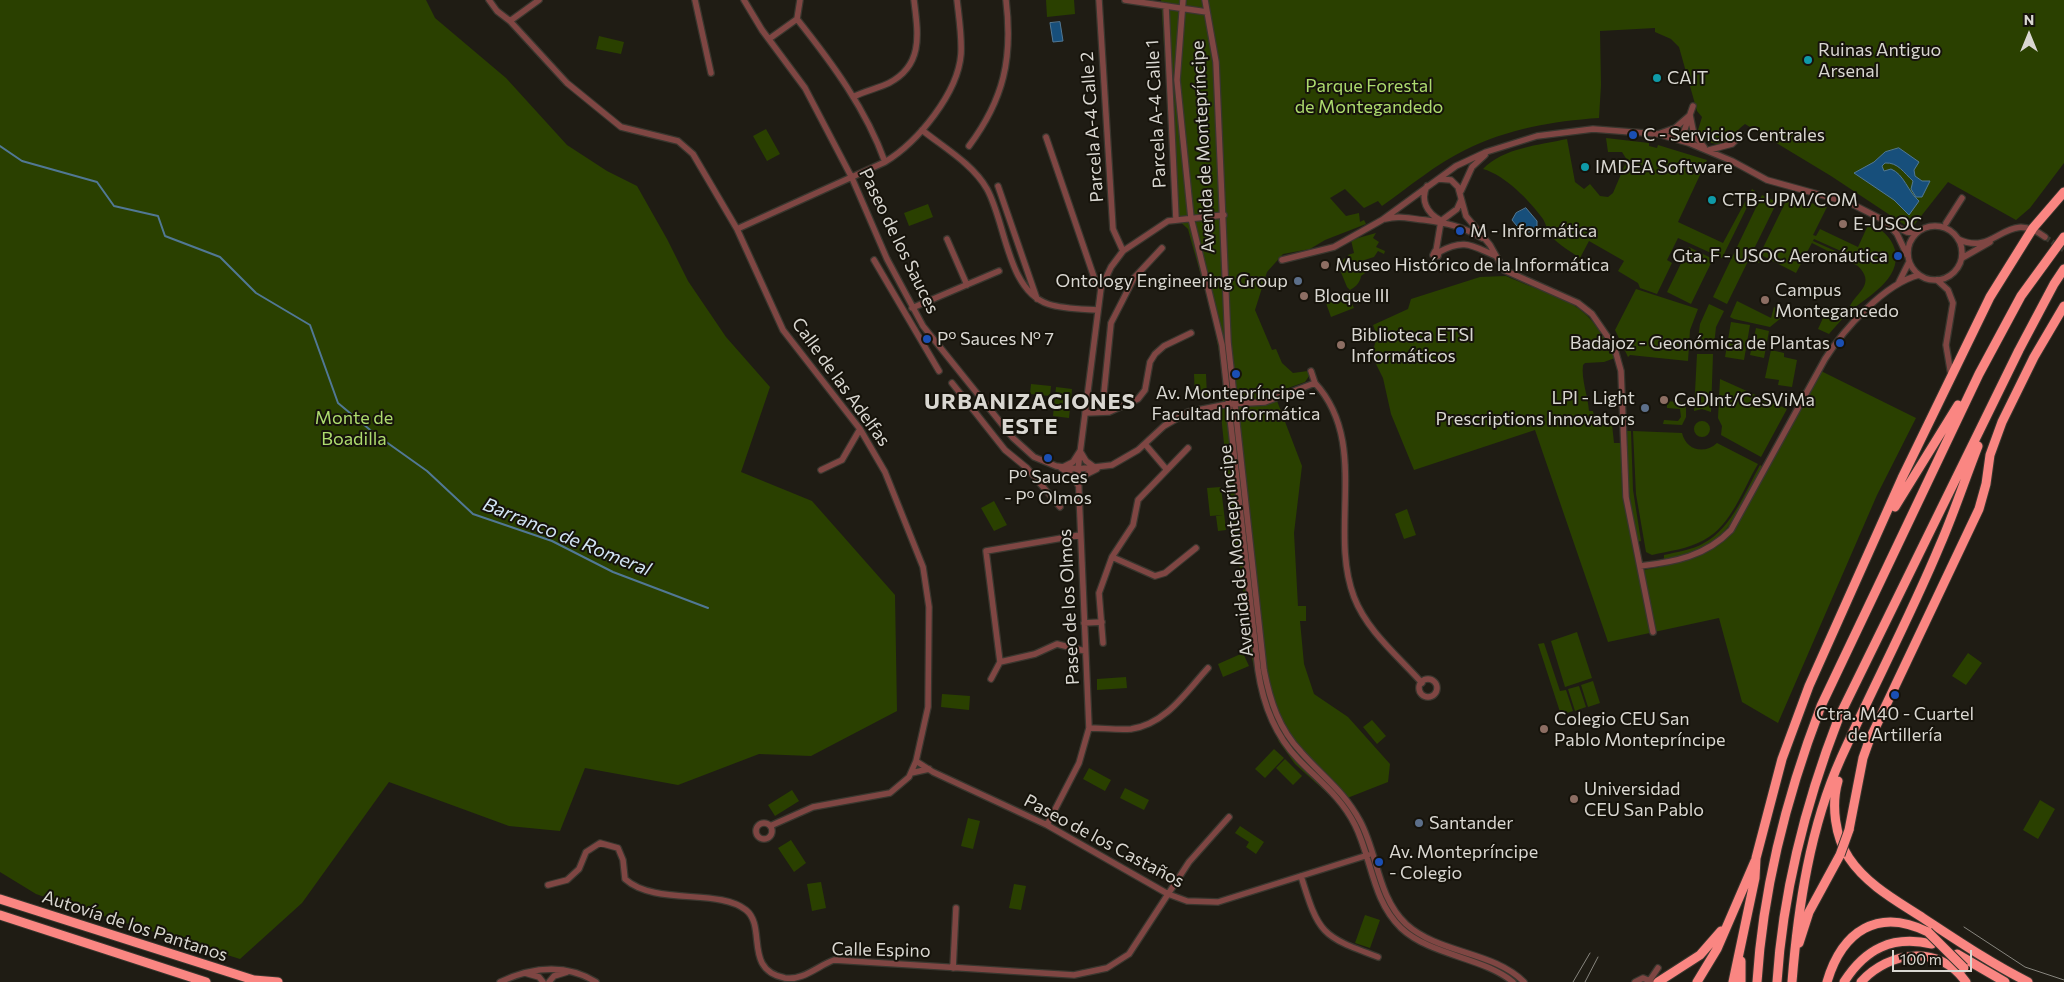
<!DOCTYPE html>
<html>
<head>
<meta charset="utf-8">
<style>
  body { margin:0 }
  #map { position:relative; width:2064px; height:982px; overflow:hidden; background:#1f1c14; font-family:Commissioner,sans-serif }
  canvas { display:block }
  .north { position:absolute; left:2004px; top:10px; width:50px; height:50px; -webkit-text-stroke:4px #16130b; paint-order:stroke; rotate:0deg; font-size:14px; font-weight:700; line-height:20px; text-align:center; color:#d9d7d1 }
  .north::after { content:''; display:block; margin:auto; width:18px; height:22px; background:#d9d7d1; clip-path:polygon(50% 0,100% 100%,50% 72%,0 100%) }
  .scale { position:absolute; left:1892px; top:950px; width:80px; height:22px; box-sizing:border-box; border:2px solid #d9d7d1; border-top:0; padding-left:6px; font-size:15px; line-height:18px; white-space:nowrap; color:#d9d7d1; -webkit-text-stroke:4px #16130b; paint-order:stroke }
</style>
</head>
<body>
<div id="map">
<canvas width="2064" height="982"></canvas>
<div class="north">N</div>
<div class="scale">100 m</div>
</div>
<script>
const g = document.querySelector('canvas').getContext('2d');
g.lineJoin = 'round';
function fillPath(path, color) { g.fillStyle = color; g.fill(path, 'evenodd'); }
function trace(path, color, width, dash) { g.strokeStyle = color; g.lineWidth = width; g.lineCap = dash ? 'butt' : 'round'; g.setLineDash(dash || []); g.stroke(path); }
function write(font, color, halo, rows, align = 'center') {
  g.font = font + ' Commissioner,sans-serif'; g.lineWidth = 4; g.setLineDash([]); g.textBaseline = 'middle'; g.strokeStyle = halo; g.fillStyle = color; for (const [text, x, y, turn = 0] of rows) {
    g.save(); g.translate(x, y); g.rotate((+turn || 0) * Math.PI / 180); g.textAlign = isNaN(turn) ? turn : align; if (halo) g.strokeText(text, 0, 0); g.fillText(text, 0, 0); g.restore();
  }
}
fillPath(new Path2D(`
  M 0,0 L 426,0 L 435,18 L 506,78 L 567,145 L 607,171 L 637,186 L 667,239 L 688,281 L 726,337 L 770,387 L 741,472 L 812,501 L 895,595 L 897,711 L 811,756 L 759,754 L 678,785 L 585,768 L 560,831 L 509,826 L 389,782 L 302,903 L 240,959 L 59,902 L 36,894 L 0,872 Z
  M 1046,0 L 1074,0 L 1075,14 L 1047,17 Z
  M 1161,0 L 2064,0 L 2064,163 L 2030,208 L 2016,220 L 1948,182 L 1911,229 L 1831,176 L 1745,124 C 1729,136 1729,150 1706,141 L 1698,130 L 1702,117 L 1697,111 L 1679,47 L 1671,39 L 1655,32 L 1655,28 L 1600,31 L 1601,85 L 1599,118 C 1553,121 1507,129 1465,150 C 1436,164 1409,187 1382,206 L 1378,201 L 1364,208 L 1345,189 L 1330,198 L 1346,216 L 1359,213 L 1360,222 L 1364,220 L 1366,224 L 1325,240 L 1310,249 L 1283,254 L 1267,272 L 1255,310 L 1272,350 L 1276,349 L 1282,363 L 1293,373 L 1308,371 L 1309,376 L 1305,382 L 1274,393 L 1302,466 L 1294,533 L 1298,606 L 1306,606 L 1306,621 L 1300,621 L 1304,664 L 1314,694 L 1348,717 L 1390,764 L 1388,782 L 1337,802 L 1295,764 L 1279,742 L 1262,703 L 1250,650 L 1241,573 L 1234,540 L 1221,415 C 1232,371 1200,275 1188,229 L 1175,217 Z
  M 599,36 L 624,42 L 621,54 L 596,49 Z
  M 766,129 L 780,154 L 767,161 L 753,136 Z
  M 1606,138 L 1649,143 L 1649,146 L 1657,148 L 1658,145 L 1707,160 L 1678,222 L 1723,243 L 1752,189 L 1755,191 L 1722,258 L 1678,238 L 1667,260 L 1672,263 L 1657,294 L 1640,288 L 1638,283 L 1618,271 L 1624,261 L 1589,241 L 1580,258 C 1571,252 1559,245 1552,237 C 1547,231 1546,224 1543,219 C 1530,201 1505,175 1483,169 C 1503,148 1539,145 1567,139 L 1575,182 L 1584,189 L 1590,184 L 1600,196 L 1608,197 L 1613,193 L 1627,160 L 1622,152 L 1608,152 Z
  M 1762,195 L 1777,202 L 1727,304 L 1713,297 Z
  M 1788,197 L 1827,207 L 1813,235 L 1816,236 L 1820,229 L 1858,247 L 1869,223 C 1881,229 1891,236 1895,250 C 1902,280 1866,297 1847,314 C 1841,320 1835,327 1829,334 L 1818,329 L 1828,307 C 1832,309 1838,313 1843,312 C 1848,311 1849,307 1851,304 C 1859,291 1875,283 1858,266 L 1812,243 L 1813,241 L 1860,262 L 1861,260 L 1814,239 L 1796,273 L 1763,256 L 1759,263 L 1756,262 Z
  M 928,204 L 933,217 L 909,226 L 904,213 Z
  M 1376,233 L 1373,238 L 1379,242 L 1376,247 L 1385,251 L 1384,254 L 1378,251 L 1374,257 L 1355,263 L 1368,271 L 1361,276 C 1360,282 1357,286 1350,290 L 1347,287 L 1338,265 L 1345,258 L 1354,263 L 1348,255 L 1354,253 L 1351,240 Z
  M 1689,247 L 1713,259 L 1691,304 L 1667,292 Z
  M 1506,276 C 1561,301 1586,296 1615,358 L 1604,362 L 1585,363 L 1583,365 C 1581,379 1588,396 1589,411 L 1593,411 L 1594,416 L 1599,416 L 1599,424 L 1612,424 L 1614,443 L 1621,443 L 1622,489 L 1638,571 C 1676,564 1702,560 1732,533 L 1821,371 L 1916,418 L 1877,495 L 1778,723 L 1742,702 L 1719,618 L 1608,642 L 1535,430 L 1414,470 L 1391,414 L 1383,378 L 1372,356 L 1376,339 L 1381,336 L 1380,332 L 1376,333 L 1373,325 L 1408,309 L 1411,299 L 1480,277 Z
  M 1636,289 L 1698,309 L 1690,330 L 1688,361 L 1630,355 L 1628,357 L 1615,330 Z
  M 1348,295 L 1354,308 L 1331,317 L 1326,303 L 1336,299 L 1338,301 L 1338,299 Z
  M 1737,301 L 1771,318 L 1774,307 L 1778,309 L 1778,317 L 1781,318 L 1770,327 L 1734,319 L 1730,317 Z
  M 1709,304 L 1724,311 L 1716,327 L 1714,346 L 1697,346 L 1700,324 Z
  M 1731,322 L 1750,325 L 1744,360 L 1725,357 Z
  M 1756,328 L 1769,331 L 1764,358 L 1750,355 Z
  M 1771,350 L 1784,353 L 1784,357 L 1797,360 L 1792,387 L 1778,385 L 1779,380 L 1765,378 Z
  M 1697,354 L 1713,354 L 1711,412 L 1702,409 L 1694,411 Z
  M 1194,374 L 1206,374 L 1207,396 L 1195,397 Z
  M 1720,379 L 1787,409 L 1761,457 L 1721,435 L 1722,426 L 1718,418 Z
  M 1031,384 L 1051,386 L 1050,396 L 1030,394 Z
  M 1056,387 L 1072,389 L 1069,418 L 1053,416 Z
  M 1667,401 L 1686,403 L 1686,417 L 1682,425 L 1663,424 L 1664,420 L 1678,421 L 1681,417 L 1680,409 L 1667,408 Z
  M1694 429a8 8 0 1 1 16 0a8 8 0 1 1-16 0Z
  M 1627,431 L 1631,431 L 1633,490 L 1641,541 L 1637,542 L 1628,485 Z
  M 1633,431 L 1682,433 C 1686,450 1704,455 1717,443 L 1758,464 C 1743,489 1731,526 1704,540 C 1688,549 1669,551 1652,555 L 1646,552 L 1636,494 Z
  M 1760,465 L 1763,467 C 1745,499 1731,538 1695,552 C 1685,555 1674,557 1664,559 L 1664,555 C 1677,552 1692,550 1704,543 C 1732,528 1745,492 1760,465 Z
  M 1221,487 L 1226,530 L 1218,531 L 1216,516 L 1223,515 L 1210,516 L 1207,488 Z
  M 994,501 L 1007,525 L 994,531 L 981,508 Z
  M 1407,509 L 1416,535 L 1404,539 L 1395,514 Z
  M 1577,632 L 1592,678 L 1565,687 L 1551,641 Z
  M 1544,643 L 1560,691 L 1566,690 L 1573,711 L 1561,715 L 1538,644 Z
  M 1243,653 L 1249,666 L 1223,677 L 1218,664 Z
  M 1968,653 L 1982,663 L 1966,685 L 1952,676 Z
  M 1126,677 L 1127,688 L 1097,690 L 1097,679 Z
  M 1593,681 L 1600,703 L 1588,707 L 1581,685 Z
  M 1579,686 L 1586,707 L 1575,711 L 1568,689 Z
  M 942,694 L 970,696 L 969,710 L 941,707 Z
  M 1372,720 L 1386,736 L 1377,744 L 1363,727 Z
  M 1274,749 L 1284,758 L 1265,778 L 1255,769 Z
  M 1285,759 L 1302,776 L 1293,785 L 1276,768 Z
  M 1089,768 L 1111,780 L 1105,791 L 1083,779 Z
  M 1125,788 L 1149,800 L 1144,810 L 1120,798 Z
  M 792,790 L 799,801 L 775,816 L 768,805 Z
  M 2040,800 L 2055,809 L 2038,839 L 2023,830 Z
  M 968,818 L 980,821 L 973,849 L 961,846 Z
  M 1240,826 L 1264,842 L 1256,854 L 1246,847 L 1249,842 L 1235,833 Z
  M 791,840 L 806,863 L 794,872 L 778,848 Z
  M 821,882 L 826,908 L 812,911 L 807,884 Z
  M 1014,884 L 1026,886 L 1021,910 L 1009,908 Z
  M 1365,915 L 1380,920 L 1370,948 L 1355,943 Z`), '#2a4000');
const water = new Path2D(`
  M 1060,22 L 1063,41 L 1053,42 L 1050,23 Z
  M 1899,148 L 1919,162 L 1914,170 L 1915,176 L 1922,181 L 1930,181 L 1922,197 L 1916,197 L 1911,189 L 1913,181 C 1904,173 1898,162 1885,163 L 1882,166 L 1884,171 L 1891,169 C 1904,174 1908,192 1919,201 L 1909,215 L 1894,200 L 1854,173 L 1874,162 L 1885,152 Z
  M 1526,208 L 1537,221 L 1537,228 L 1529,232 L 1521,231 L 1512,220 L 1516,213 Z`);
fillPath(water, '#174f7b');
trace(water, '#517895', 1);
trace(new Path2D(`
  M 0,146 L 22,161 L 97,182 L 114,206 L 158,216 L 165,236 L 220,257 L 256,293 L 310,325 L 338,403 L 375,434 L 427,471 L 473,514 L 552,541 L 613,572 L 708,608`), '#517895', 2);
trace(new Path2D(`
  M 2045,237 L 2064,250`), '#3b3830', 5.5, [5.5, 3]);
const minor = new Path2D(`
  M 489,0 L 497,11 L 510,21 L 567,83 L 621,127 L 678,141 L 693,154 L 737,229 L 783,330 L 860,429 L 885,472 L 923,567 L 929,607 L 928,707 L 916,761 L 909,777 L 890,793 L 813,807 L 770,826
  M 695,0 L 711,73
  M 744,0 L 762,30 L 805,88 L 852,178 L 887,259 L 923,326 L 1013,438 L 1034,457 L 1056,466 L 1078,469 L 1112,465 L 1138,450 L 1164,426 L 1188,412 L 1228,404 L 1265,402 L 1315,383 L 1311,371
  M 1099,0 L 1113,229 L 1123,251
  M 1125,0 L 1207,12
  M 1183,0 L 1177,80 L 1191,218 L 1222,345 L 1258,670 C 1263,704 1274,734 1298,759 C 1319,781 1341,797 1355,825 C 1372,859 1372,900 1401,928 C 1431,956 1483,957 1513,982
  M 1205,0 L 1216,62 L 1228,342 L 1264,670 C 1270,701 1279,729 1301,752 C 1322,776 1344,791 1360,821 C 1378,854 1377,896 1406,924 C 1439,954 1493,951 1524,982
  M 1166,7 L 1176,219
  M 797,19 L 800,0
  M 510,21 L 539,0
  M 769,39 L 797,19 C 832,63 866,109 885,162
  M 853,97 C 865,91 879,88 889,83 C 924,65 918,33 914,0
  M 1690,115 L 1694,135 L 1704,147
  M 922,130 C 943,147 973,164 987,189 C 1006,223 1007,290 1048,304 C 1063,309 1081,309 1097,310
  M 1658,134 L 1675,128 L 1690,115
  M 1046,137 L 1095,280 L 1101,288
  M 1681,140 L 1693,106
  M 969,146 C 1004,99 1013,58 1006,0
  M 1709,150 L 1732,144 L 1740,136
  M 1439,179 L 1451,180 L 1458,187 L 1466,216 L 1490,245 L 1504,270 L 1578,303 L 1592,314 L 1614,346 L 1621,371 L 1626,497 L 1653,632
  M 998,186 L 1037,299
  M 1427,186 C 1420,200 1427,213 1440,220
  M 1461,191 L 1472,167 L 1485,155
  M 1385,219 C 1400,215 1410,219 1425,220 C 1446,223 1462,226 1482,238
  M 1441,221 L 1457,209 L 1461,200
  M 1946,223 L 1962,198
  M 1888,224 L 1897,234 L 1907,255
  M1908 253a27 27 0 1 1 54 0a27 27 0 1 1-54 0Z
  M 737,229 L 885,162 C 918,142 958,93 961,54 C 962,36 959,18 957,0
  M 947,239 L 967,285
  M 1958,239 C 1997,258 2005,207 2045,237
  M 1436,251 L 1441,221
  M 1439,252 L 1435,251 L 1433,255 L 1438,256 L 1439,252 C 1465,238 1472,246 1496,256
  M 1962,258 L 1990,242
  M 874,260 L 939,371
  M 1282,260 L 1334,247 L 1382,220 L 1456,166 L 1486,152 L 1537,136 L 1593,129 L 1658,134 L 1689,143 L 1732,161 L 1767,180 L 1850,203 L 1907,232 L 1915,233
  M 1937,280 L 1948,290 L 1953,303 L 1946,345 L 1951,375
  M 1899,282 L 1909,262
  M 912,308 L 999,271
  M 952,383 L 1005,450 L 1027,468 L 1060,507
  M 1315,383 C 1370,443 1328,529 1354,597 C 1367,631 1398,656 1422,683
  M 1102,412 L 1111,323 L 1134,278 L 1162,248
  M 1085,413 L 1109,412 L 1138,399 L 1145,390 L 1150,362 L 1155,354 L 1164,346 L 1191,333
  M 1145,444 L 1167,470
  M 1080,451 L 1086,461 L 1097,469 L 1083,476 L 1078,485 L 1073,475 L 1061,468 L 1073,462 Z
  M 821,470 L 842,460 L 860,429
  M 1112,557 L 1155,576 L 1165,573 L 1196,548
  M 1640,566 C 1675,562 1706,556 1731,530 L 1825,359 C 1844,329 1884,284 1919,275
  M 1084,623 L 1102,622
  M 1103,643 L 1099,593 L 1112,557 L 1133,525 L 1138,500 L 1188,448
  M 1000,662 L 986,551 L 1080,535
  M 991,679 L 1000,662 L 1035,654 L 1057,644 L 1085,651
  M1419 688a9 9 0 1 1 18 0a9 9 0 1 1-18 0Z
  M 1089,728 C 1102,728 1118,730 1131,729 C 1166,724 1186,692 1208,668
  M 916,761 L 933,772 L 1047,825 L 1168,894 L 1187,901 L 1218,902 L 1368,855
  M 911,773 L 929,769
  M756 831a8 8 0 1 1 16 0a8 8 0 1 1-16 0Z
  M 1047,825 L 1079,763 L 1089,728 L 1078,469 L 1101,288 L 1111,267 L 1123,251 L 1168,221 L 1224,215
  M 1301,876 C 1319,934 1321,936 1378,957
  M 548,885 L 567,880 L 579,869 L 586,852 L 600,843 L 618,848 L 623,860 L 625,879 C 655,906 719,888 746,910 C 767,927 743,970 785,978 C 803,981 819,965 834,960 L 1074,975 L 1107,968 L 1129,954 L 1189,862 L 1229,817
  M 953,968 L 956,908
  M 525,973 L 539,977 L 543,982
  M 1650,980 L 1658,968
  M 500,982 C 532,967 565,963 596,982
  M 549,982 L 554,976 L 567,972
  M 1635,982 L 1643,978 L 1652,982`);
const highway = new Path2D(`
  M 1895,507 L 1958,405
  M 1838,781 C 1831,805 1835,837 1849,858 C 1867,885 1897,901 1923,918 C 1958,941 1992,964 2028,982
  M 1849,830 L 1863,758 L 1869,741 L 1979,509 L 1986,484 L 1990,455 L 2002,422 L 2034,357 L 2064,306
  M 0,899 L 260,982
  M 0,915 L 206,982
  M 1799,943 L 1809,912 L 1840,855
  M 1957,954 L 2005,982
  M 1741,961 L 1741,982
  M 254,980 L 278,982
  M 1658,982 L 1700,955 L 1721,931
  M 1697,982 L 1717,949 L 1755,861
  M 1733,982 L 1755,878 L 1756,858 L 1782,759 L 1809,686 L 1902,478 L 1990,297 L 2033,228 L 2064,192
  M 1757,982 C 1763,887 1787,795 1821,706 L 1979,374 L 2021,296 L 2064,237
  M 1777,982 C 1783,890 1806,802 1839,717 L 2019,350 L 2054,284 L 2064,269
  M 1792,982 C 1798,907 1810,827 1841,758 C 1873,687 1910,617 1940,545 C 1954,513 1965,479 1978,446
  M 1827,982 C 1842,931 1878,907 1928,932
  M 1844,982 C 1865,949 1892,935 1932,944
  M 1861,982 C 1889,951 1939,944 1966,982`);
trace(minor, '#39362e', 8);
trace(highway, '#39362e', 11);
trace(minor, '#7f4643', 5.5);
trace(highway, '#fa8682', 9);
trace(new Path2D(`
  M 1964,927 L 2025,967 L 2064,980
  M 1573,982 L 1590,953
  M 1585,982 L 1598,957`), '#88867f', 1);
const highwayBridge = new Path2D(`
  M 1840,855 L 1849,830
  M 1928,932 L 1964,968`);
trace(highwayBridge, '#39362e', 11, []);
trace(highwayBridge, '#fa8682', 9);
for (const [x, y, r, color] of [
  [1808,60,5,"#0f9aa8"],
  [1657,78,5,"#0f9aa8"],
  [1633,135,5,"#1a4fb4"],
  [1585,167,5,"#0f9aa8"],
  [1712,200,5,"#0f9aa8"],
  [1843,224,5,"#8d6e63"],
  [1460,231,5,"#1a4fb4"],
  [1898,256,5,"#1a4fb4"],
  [1325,265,5,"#8d6e63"],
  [1298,281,5,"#5c6f8a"],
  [1304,296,5,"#8d6e63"],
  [1765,300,5,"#8d6e63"],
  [927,339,5,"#1a4fb4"],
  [1840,343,5,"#1a4fb4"],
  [1341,345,5,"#8d6e63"],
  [1236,374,5,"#1a4fb4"],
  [1664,400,5,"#8d6e63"],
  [1645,408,5,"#5c6f8a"],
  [1048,458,5,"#1a4fb4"],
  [1895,695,5,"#1a4fb4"],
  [1544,729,5,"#8d6e63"],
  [1574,799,5,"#8d6e63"],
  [1419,823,5,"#5c6f8a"],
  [1379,862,5,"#1a4fb4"]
]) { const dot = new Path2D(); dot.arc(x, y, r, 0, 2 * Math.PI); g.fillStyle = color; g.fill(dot); trace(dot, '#16130b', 2); }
write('18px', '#d9d7d1', '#16130b', [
  ["Ruinas Antiguo",1818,50],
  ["Arsenal",1818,71],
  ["CAIT",1667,78],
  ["C - Servicios Centrales",1643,135],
  ["IMDEA Software",1595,167],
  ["CTB-UPM/COM",1722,200],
  ["E-USOC",1853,224],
  ["M - Informática",1470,231],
  ["Gta. F - USOC Aeronáutica",1888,256,"right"],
  ["Museo Histórico de la Informática",1335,265],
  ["Ontology Engineering Group",1288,281,"right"],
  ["Campus",1775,290],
  ["Montegancedo",1775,311],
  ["Bloque III",1314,296],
  ["Biblioteca ETSI",1351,335],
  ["Informáticos",1351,356],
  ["Pº Sauces Nº 7",937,339],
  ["Badajoz - Geonómica de Plantas",1830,343,"right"],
  ["Av. Montepríncipe -",1236,393,"center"],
  ["Facultad Informática",1236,414,"center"],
  ["LPI - Light",1635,398,"right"],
  ["Prescriptions Innovators",1635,419,"right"],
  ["CeDInt/CeSViMa",1674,400],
  ["Pº Sauces",1048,477,"center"],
  ["- Pº Olmos",1048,498,"center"],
  ["Ctra. M40 - Cuartel",1895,714,"center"],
  ["de Artillería",1895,735,"center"],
  ["Colegio CEU San",1554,719],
  ["Pablo Montepríncipe",1554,740],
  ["Universidad",1584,789],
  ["CEU San Pablo",1584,810],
  ["Santander",1429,823],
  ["Av. Montepríncipe",1389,852],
  ["- Colegio",1389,873]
], 'left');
write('18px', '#addb6e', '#16130b', [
  ["Parque Forestal",1369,86],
  ["de Montegandedo",1369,107],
  ["Monte de",354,418],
  ["Boadilla",354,439]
]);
write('18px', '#d9d7d1', '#16130b', [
  ["Parcela A-4 Calle 1",1156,114,-93],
  ["Parcela A-4 Calle 2",1092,127,-94],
  ["Avenida de Montepríncipe",1203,147,-93],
  ["Paseo de los Sauces",899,241,64],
  ["Calle de las Adelfas",841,382,54],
  ["Avenida de Montepríncipe",1236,551,-96],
  ["Paseo de los Olmos",1069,607,-93],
  ["Paseo de los Castaños",1104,841,28],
  ["Autovía de los Pantanos",135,926,18],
  ["Calle Espino",881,950,1]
]);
write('italic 19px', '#d3e5f5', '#16130b', [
  ["Barranco de Romeral",567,537,22]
]);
g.letterSpacing = '1px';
write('bold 22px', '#d9d7d1', '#16130b', [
  ["URBANIZACIONES",1030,402],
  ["ESTE",1030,427]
]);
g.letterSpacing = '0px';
</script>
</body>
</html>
